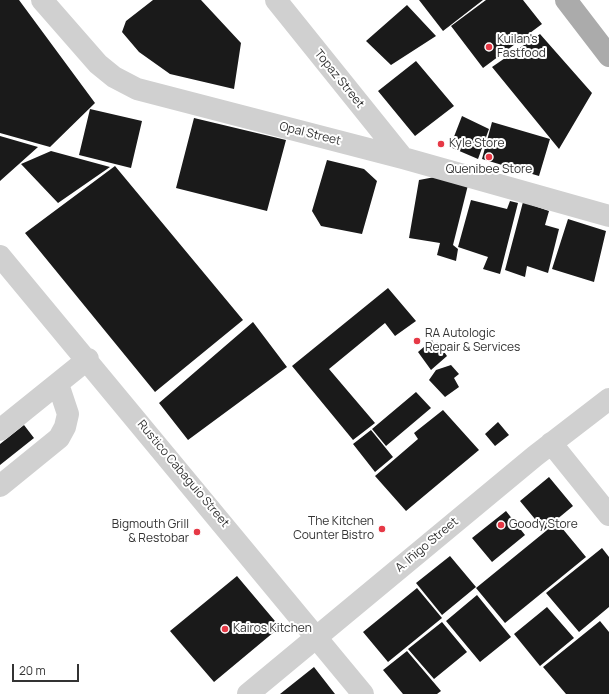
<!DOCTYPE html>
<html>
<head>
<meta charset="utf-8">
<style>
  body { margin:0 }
  #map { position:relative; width:609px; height:694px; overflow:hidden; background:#fff; font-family:Manrope,sans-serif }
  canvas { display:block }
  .scale { position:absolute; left:12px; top:664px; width:67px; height:18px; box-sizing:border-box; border:2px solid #333; border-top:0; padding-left:5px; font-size:12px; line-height:14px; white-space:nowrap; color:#333; -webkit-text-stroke:3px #fff; paint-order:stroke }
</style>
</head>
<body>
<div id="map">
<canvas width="609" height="694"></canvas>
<div class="scale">20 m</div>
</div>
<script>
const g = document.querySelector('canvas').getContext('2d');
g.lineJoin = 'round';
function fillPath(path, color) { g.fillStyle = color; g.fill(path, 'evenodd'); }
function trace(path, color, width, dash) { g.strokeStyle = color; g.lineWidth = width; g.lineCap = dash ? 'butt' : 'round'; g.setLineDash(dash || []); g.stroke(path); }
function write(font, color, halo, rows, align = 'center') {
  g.font = font + ' Manrope,sans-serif'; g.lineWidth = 4; g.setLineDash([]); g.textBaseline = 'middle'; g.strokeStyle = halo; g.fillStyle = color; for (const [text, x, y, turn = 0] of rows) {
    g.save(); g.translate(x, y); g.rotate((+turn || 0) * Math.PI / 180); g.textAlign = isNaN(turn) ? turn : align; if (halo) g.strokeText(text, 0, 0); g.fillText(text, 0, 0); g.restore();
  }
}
fillPath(new Path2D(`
  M 0,0 L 19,0 L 95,103 L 50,147 L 0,133 Z
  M 153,0 L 201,0 L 241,43 L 234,89 L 170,74 L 139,52 L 122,32 L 126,21 Z
  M 419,0 L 483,0 L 443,31 Z
  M 486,0 L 523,0 L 542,24 L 483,68 L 451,26 Z
  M 407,5 L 436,36 L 391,65 L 366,41 Z
  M 540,34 L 592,93 L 559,149 L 492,67 Z
  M 416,61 L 454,106 L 415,136 L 378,91 Z
  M 90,109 L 142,121 L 131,168 L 79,155 Z
  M 462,116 L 489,129 L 478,159 L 450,147 Z
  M 194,118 L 286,140 L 267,211 L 176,188 Z
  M 492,122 L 550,139 L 539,176 L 482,159 Z
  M 0,136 L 38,147 L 0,181 Z
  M 51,151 L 110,167 L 58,203 L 21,164 Z
  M 327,160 L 364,169 L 377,181 L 362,234 L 321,226 L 312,211 Z
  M 115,166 L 243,320 L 155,392 L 25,233 Z
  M 435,177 L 468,185 L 453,245 L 458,249 L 456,261 L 437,255 L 440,243 L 409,238 L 419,180 Z
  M 471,200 L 507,209 L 510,201 L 518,203 L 500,274 L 483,269 L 488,257 L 458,247 Z
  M 523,202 L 549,211 L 545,225 L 559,229 L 548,273 L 527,266 L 525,277 L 505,270 Z
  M 568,219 L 606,231 L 594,282 L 552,269 Z
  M 388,288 L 416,321 L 395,336 L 385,323 L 329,369 L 375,423 L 353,440 L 292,366 Z
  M 253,322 L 287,367 L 188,440 L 159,403 Z
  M 432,340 L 434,344 L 437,342 L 447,356 L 431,370 L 418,352 Z
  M 451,365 L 459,374 L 454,378 L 459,387 L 445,397 L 429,380 L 436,370 Z
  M 416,392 L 431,408 L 386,446 L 372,429 Z
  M 443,410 L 479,450 L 406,511 L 375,476 L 418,439 L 414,433 Z
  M 498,422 L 509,435 L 495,446 L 485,434 Z
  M 24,425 L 34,438 L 0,465 L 0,444 Z
  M 371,430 L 393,457 L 375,472 L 353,444 Z
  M 549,477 L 573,506 L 544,530 L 520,501 Z
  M 506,511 L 525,535 L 492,562 L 472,538 Z
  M 557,522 L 586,557 L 505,623 L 476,588 Z
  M 602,548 L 609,557 L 609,607 L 579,632 L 546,593 Z
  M 450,556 L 476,587 L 442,615 L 416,583 Z
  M 237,576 L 280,627 L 214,682 L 170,631 Z
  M 417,588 L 442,618 L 388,662 L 363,632 Z
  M 477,595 L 511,637 L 480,662 L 446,621 Z
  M 547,607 L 574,638 L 540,666 L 514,634 Z
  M 600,621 L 609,632 L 609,694 L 566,694 L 543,667 Z
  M 442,622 L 467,652 L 434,679 L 408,649 Z
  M 407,651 L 441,691 L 437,694 L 403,694 L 383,670 Z
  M 314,667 L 335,694 L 280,694 Z`), '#1a1a1a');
trace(new Path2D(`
  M 42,0 L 98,64 L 114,77 L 137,89 L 403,158 L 609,216
  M 276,0 L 403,158
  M 0,256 L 363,694
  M 0,430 L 88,359
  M 551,443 L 609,515
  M 0,486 L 59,438 L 65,427 L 68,414 L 58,384
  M 248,694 L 535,456 L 609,399`), '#d0d0d0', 22);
trace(new Path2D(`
  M 566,0 L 609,56`), '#ababab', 22);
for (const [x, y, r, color] of [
  [489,47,4,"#e63946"],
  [441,144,4,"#e63946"],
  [489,157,4,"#e63946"],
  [417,341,4,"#e63946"],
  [501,525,4,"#e63946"],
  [382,529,4,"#e63946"],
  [197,532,4,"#e63946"],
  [225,629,4,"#e63946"]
]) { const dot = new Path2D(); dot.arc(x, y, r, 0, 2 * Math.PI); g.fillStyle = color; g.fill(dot); trace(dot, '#fff', 1.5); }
write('12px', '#333', '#fff', [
  ["Kuilan's",497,40],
  ["Fastfood",497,54],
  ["Kyle Store",449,144],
  ["Quenibee Store",489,170,"center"],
  ["RA Autologic",425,334],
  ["Repair & Services",425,348],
  ["The Kitchen",374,522,"right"],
  ["Counter Bistro",374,536,"right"],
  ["Bigmouth Grill",189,525,"right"],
  ["& Restobar",189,539,"right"],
  ["Goody Store",509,525],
  ["Kairos Kitchen",233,629]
], 'left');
write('12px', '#333', '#fff', [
  ["Topaz Street",339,79,51],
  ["Opal Street",310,134,14],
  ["Rustico Cabaguio Street",183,474,50],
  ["A. Iñigo Street",427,545,-40]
]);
</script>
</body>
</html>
